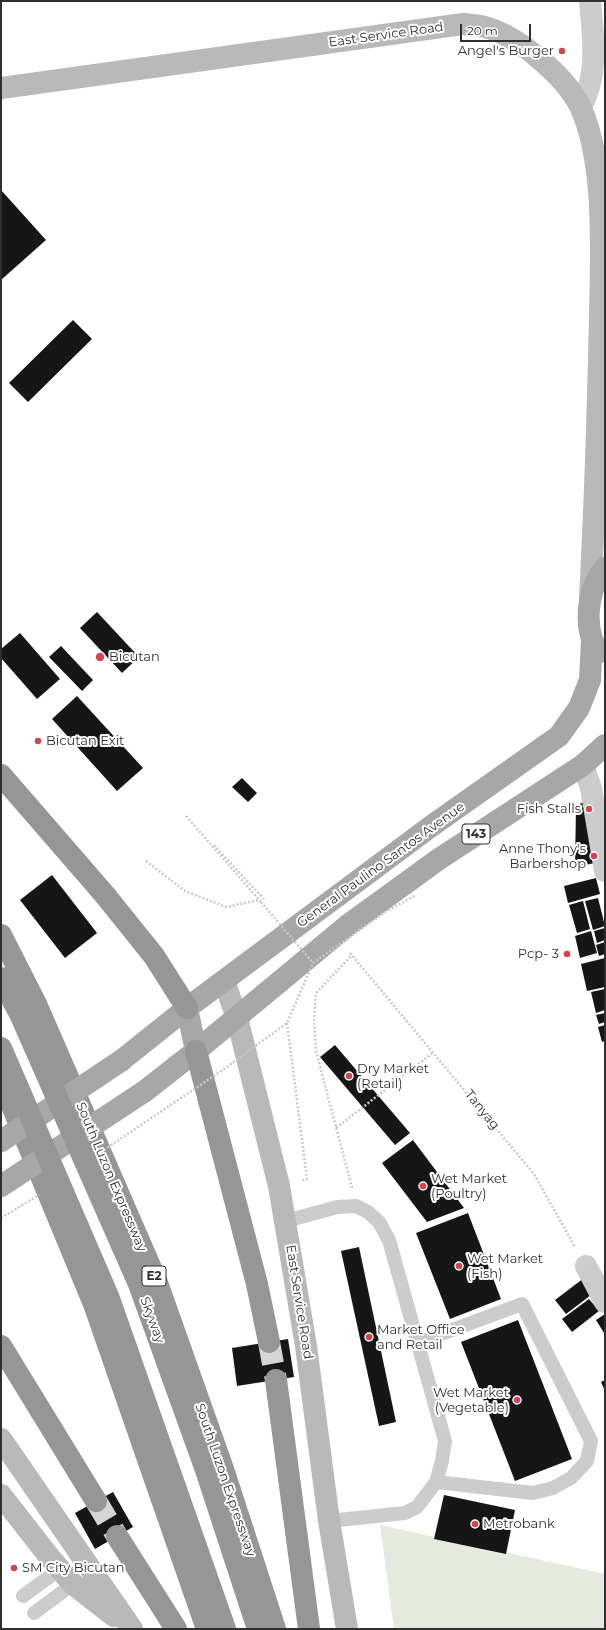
<!DOCTYPE html>
<html>
<head>
<meta charset="utf-8">
<style>
  body { margin:0 }
  #map { position:relative; width:606px; height:1630px; overflow:hidden; background:#fff; font-family:Montserrat,sans-serif }
  canvas { display:block }
  .frame { position:absolute; inset:0; border:2px solid #2f2f2f; pointer-events:none }
  .scale { position:absolute; left:460px; top:24px; width:71px; height:18px; box-sizing:border-box; border:2px solid #2f2f2f; border-top:0; padding-left:5px; font-size:12px; line-height:14px; white-space:nowrap; color:#2f2f2f; -webkit-text-stroke:3px #fff; paint-order:stroke }
</style>
</head>
<body>
<div id="map">
<canvas width="606" height="1630"></canvas>
<div class="frame"></div>
<div class="scale">20 m</div>
</div>
<script>
const g = document.querySelector('canvas').getContext('2d');
g.lineJoin = 'round';
function fillPath(path, color) { g.fillStyle = color; g.fill(path, 'evenodd'); }
function trace(path, color, width, dash) { g.strokeStyle = color; g.lineWidth = width; g.lineCap = dash ? 'butt' : 'round'; g.setLineDash(dash || []); g.stroke(path); }
function write(font, color, halo, rows, align = 'center') {
  g.font = font + ' Montserrat,sans-serif'; g.lineWidth = 4; g.setLineDash([]); g.textBaseline = 'middle'; g.strokeStyle = halo; g.fillStyle = color; for (const [text, x, y, turn = 0] of rows) {
    g.save(); g.translate(x, y); g.rotate((+turn || 0) * Math.PI / 180); g.textAlign = isNaN(turn) ? turn : align; if (halo) g.strokeText(text, 0, 0); g.fillText(text, 0, 0); g.restore();
  }
}
fillPath(new Path2D(`
  M 380,1525 L 605,1574 L 605,1629 L 394,1629 Z`), '#e4eade');
fillPath(new Path2D(`
  M 1,190 L 46,240 L 1,280 Z
  M 73,320 L 92,339 L 28,402 L 9,383 Z
  M 97,612 L 139,657 L 122,673 L 80,628 Z
  M 20,633 L 60,679 L 37,699 L 1,658 L 1,649 Z
  M 61,646 L 93,680 L 82,691 L 49,657 Z
  M 77,696 L 143,768 L 117,791 L 52,719 Z
  M 242,778 L 257,793 L 248,802 L 232,787 Z
  M 589,799 L 600,862 L 575,867 L 576,806 Z
  M 52,875 L 97,933 L 65,958 L 20,900 Z
  M 596,878 L 600,894 L 568,903 L 564,886 Z
  M 598,898 L 605,926 L 593,930 L 585,901 Z
  M 583,901 L 590,929 L 577,933 L 569,905 Z
  M 605,928 L 605,940 L 597,943 L 594,931 Z
  M 591,931 L 597,953 L 580,958 L 575,936 Z
  M 605,942 L 605,954 L 599,956 L 596,945 Z
  M 605,958 L 605,987 L 587,991 L 581,964 Z
  M 605,989 L 605,1010 L 596,1013 L 591,992 Z
  M 605,1013 L 605,1022 L 599,1024 L 596,1015 Z
  M 605,1025 L 605,1041 L 602,1042 L 598,1027 Z
  M 335,1045 L 410,1133 L 395,1145 L 320,1057 Z
  M 413,1140 L 464,1208 L 427,1222 L 382,1163 Z
  M 468,1213 L 501,1299 L 450,1319 L 416,1233 Z
  M 359,1247 L 396,1422 L 379,1426 L 341,1251 Z
  M 584,1278 L 595,1292 L 566,1314 L 555,1300 Z
  M 589,1299 L 599,1311 L 572,1332 L 562,1319 Z
  M 605,1314 L 605,1332 L 604,1333 L 596,1320 Z
  M 518,1320 L 572,1459 L 515,1481 L 461,1342 Z
  M 288,1339 L 294,1377 L 237,1386 L 232,1348 Z
  M 605,1380 L 605,1391 L 601,1382 Z
  M 113,1492 L 133,1527 L 95,1549 L 75,1513 Z
  M 444,1495 L 515,1510 L 506,1554 L 434,1539 Z`), '#161616');
trace(new Path2D(`
  M 269,1342 L 276,1380
  M 96,1501 L 117,1536`), '#d5d5d5', 22, [22, 11]);
trace(new Path2D(`
  M 186,816 L 261,902
  M 214,845 L 264,899
  M 146,861 L 185,891 L 226,907 L 259,900
  M 350,953 L 534,1174 L 575,1247
  M 287,1023 L 307,1179 L 301,1181
  M 336,1128 L 434,1052
  M 352,1188 L 316,1051 L 314,1020 L 316,993 L 352,955`), '#c9c9c9', 2.5, [2, 2]);
trace(new Path2D(`
  M 286,1221 L 337,1207 L 356,1206 L 368,1212 L 379,1222 L 389,1240 L 445,1441 L 442,1461 L 436,1482 L 417,1507 L 405,1513 L 329,1521
  M 417,1343 L 522,1304 L 591,1441 L 587,1461 L 571,1478 L 553,1488 L 533,1493 L 436,1482
  M 23,1596 L 60,1569
  M 34,1613 L 73,1584`), '#ccc', 14);
trace(new Path2D(`
  M 583,765 L 591,788 L 605,871
  M 586,1266 L 605,1302`), '#ccc', 22);
trace(new Path2D(`
  M 581,107 C 599,74 593,37 590,1`), '#ccc', 22);
trace(new Path2D(`
  M 1,88 L 463,24 C 470,25 478,25 485,27 C 518,36 564,75 580,106 C 606,162 601,253 600,316 C 598,410 595,504 590,598
  M 224,981 L 237,1018 L 279,1186 L 306,1346 L 329,1521 L 347,1629
  M 1,1439 L 132,1629
  M 1,1495 L 51,1559 L 73,1584 L 114,1616`), '#b9b9b9', 22);
trace(new Path2D(`
  M 600,652 C 597,648 593,644 592,639 C 585,618 589,585 605,568
  M 187,1008 L 196,1051
  M 122,1060 L 187,1008 L 430,827 L 559,736 L 579,708 L 590,680 L 592,640
  M 145,1091 L 196,1051 L 348,925 L 439,859 L 583,765 L 605,745`), '#a7a7a7', 22);
trace(new Path2D(`
  M 1,775 L 105,895 L 154,956 L 187,1008
  M 1,935 L 36,1004 L 156,1280 L 223,1469 L 275,1629
  M 196,1051 L 257,1284 L 269,1342
  M 1,1079 L 94,1304 L 207,1629
  M 1,1346 L 96,1501
  M 276,1380 L 309,1629
  M 117,1536 L 176,1629`), '#969696', 22);
trace(new Path2D(`
  M 261,902 L 313,963
  M 104,1150 L 224,1069 L 287,1023 L 313,963 L 385,912 L 416,895
  M 1,1218 L 39,1195`), '#c9c9c9', 2.5, [2, 2]);
trace(new Path2D(`
  M 1,1141 L 122,1060
  M 1,1186 L 145,1091`), '#a7a7a7', 22);
trace(new Path2D(`
  M 1,978 L 21,1016 L 139,1284 L 206,1470 L 258,1629
  M 1,1048 L 108,1296 L 225,1629`), '#969696', 22);
for (const [x, y, r, color] of [
  [562,51,4,"#d2454e"],
  [100,657,5,"#d2454e"],
  [38,741,4,"#d2454e"],
  [589,809,4,"#d2454e"],
  [594,856,4,"#d2454e"],
  [567,954,4,"#d2454e"],
  [349,1076,4,"#d2454e"],
  [423,1186,4,"#d2454e"],
  [459,1266,4,"#d2454e"],
  [369,1337,4,"#d2454e"],
  [517,1400,4,"#d2454e"],
  [475,1524,4,"#d2454e"],
  [14,1568,4,"#d2454e"]
]) { const dot = new Path2D(); dot.arc(x, y, r, 0, 2 * Math.PI); g.fillStyle = color; g.fill(dot); trace(dot, '#fff', 1.5); }
for (const [x, y, w] of [
  [476,834,28],
  [154,1276,24]
]) { const box = new Path2D(); box.roundRect(x - w / 2, y - 10, w, 20, 3); g.fillStyle = '#fff'; g.fill(box); trace(box, '#2f2f2f', 1); }
write('bold 12px', '#2f2f2f', null, [
  ["143",476,834],
  ["E2",154,1276]
]);
write('13px', '#2f2f2f', '#fff', [
  ["East Service Road",386,35,-8],
  ["General Paulino Santos Avenue",381,865,-36],
  ["Tanyag",482,1110,51],
  ["South Luzon Expressway",111,1177,67],
  ["East Service Road",299,1302,81],
  ["Skyway",152,1320,70],
  ["South Luzon Expressway",225,1480,71]
]);
write('13px', '#2f2f2f', '#fff', [
  ["Angel's Burger",554,51,"right"],
  ["Bicutan",109,657],
  ["Bicutan Exit",46,741],
  ["Fish Stalls",581,809,"right"],
  ["Anne Thony's",586,849,"right"],
  ["Barbershop",586,864,"right"],
  ["Pcp- 3",559,954,"right"],
  ["Dry Market",357,1069],
  ["(Retail)",357,1084],
  ["Wet Market",431,1179],
  ["(Poultry)",431,1194],
  ["Wet Market",467,1259],
  ["(Fish)",467,1274],
  ["Market Office",377,1330],
  ["and Retail",377,1345],
  ["Wet Market",509,1393,"right"],
  ["(Vegetable)",509,1408,"right"],
  ["Metrobank",483,1524],
  ["SM City Bicutan",22,1568]
], 'left');
</script>
</body>
</html>
